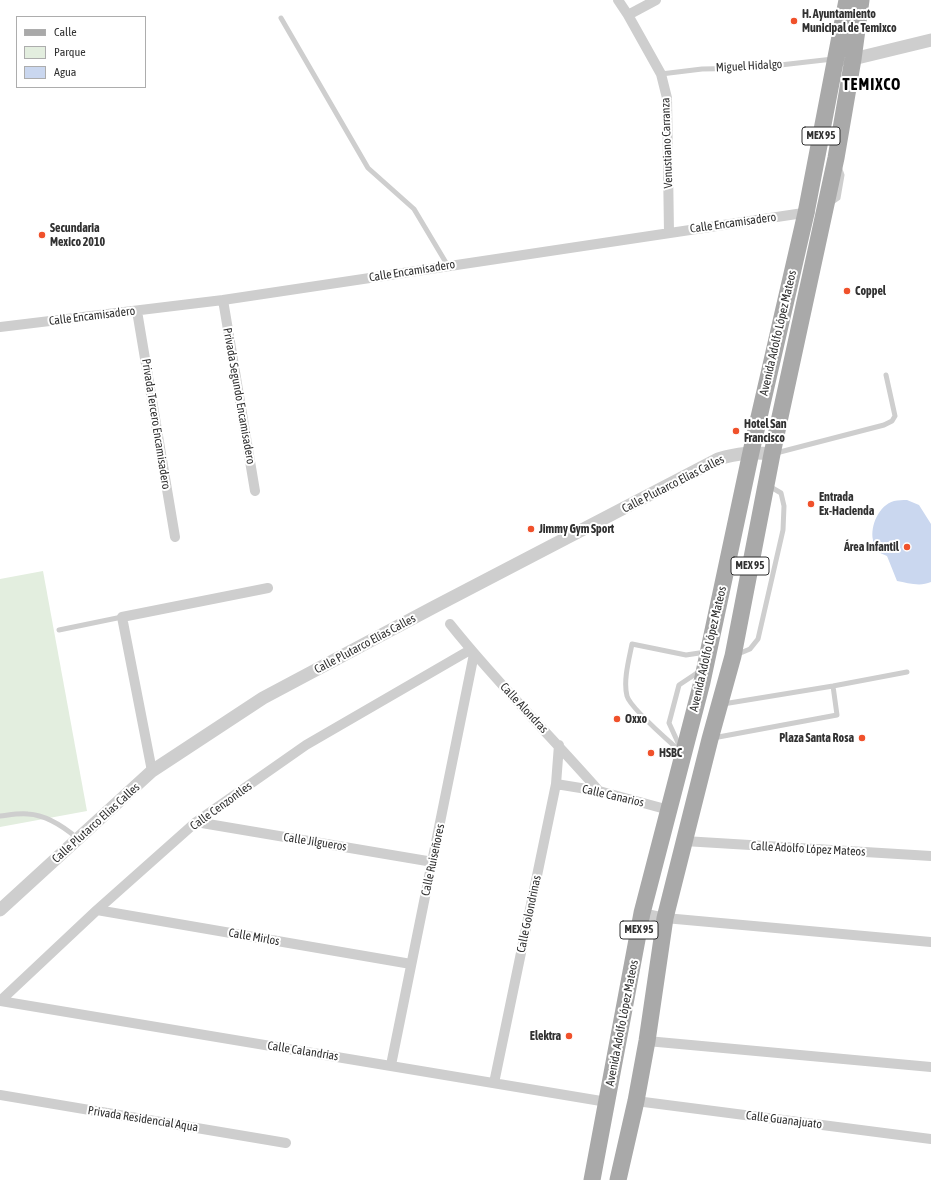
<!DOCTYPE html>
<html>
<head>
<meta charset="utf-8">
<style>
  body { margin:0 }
  #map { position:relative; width:931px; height:1180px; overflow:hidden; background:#fff; font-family:"Asap Condensed",sans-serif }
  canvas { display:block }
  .legend { position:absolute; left:16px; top:16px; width:130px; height:72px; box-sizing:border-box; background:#fff; border:1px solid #adadad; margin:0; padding:5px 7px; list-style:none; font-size:12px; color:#313131 }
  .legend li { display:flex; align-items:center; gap:8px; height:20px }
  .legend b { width:20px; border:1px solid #adadad }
</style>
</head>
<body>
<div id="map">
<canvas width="931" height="1180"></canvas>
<ul class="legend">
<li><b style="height:5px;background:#a9a9a9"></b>Calle</li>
<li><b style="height:11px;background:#e3eedf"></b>Parque</li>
<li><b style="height:11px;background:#cad7ef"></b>Agua</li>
</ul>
</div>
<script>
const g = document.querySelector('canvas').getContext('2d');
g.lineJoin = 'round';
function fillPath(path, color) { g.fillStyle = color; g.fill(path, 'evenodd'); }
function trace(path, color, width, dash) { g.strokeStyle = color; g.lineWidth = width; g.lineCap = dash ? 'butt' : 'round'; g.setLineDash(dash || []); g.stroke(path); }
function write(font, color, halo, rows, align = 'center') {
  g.font = font + ' "Asap Condensed",sans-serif'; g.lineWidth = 4; g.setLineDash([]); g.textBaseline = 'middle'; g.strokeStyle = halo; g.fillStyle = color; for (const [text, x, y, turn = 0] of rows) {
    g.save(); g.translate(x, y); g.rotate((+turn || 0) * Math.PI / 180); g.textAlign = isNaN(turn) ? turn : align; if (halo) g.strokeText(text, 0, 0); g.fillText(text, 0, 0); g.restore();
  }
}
fillPath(new Path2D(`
  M 43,571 L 87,811 L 0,827 L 0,579 Z`), '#e3eedf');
fillPath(new Path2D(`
  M 907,500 L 919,505 L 931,524 L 931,582 C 920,587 908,583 897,581 L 887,556 L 878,552 C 876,548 873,544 873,540 C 870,526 879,505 894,501 C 898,500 903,500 907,500 Z`), '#cad7ef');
trace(new Path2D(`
  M 281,18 L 368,168 L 414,209 L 448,266
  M 661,74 L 702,69 L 754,68 L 833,59
  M 831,203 L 838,198 L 842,175 L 839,167
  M 776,453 L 884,425 L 892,421 L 895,416 L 886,375
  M 59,630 L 122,617
  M 738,654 L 750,649 L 758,639 L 783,530 L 784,506 L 781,493 L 769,486
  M 723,704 L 833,686 L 907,672
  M 713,738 L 837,715 L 833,686
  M 680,747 L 669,723 L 679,685 L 700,671
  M 681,752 C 670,742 630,708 627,696 C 623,681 629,659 632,644 L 686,655 L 706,652
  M 0,816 C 9,815 19,813 28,814 C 46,815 64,827 77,838`), '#cecece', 5);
trace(new Path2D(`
  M 618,0 L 628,15 L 661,74 L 667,98 L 669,233
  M 628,15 L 656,0
  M 223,300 L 255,491
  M 137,311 L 175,537
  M 0,327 L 223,300 L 810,212
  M 450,624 C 496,682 550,735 599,791
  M 152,771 L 122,617 L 268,588
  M 556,784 L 599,791 L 669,810
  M 196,822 L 433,862
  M 684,841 L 931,856
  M 97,910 L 411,964
  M 642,913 L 665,918 L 931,942
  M 0,1001 L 607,1102
  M 0,1001 L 97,910 L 196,822 L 306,745 L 470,650
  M 647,1041 L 931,1067
  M 391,1065 L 474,654
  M 494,1083 L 556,784 L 559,745
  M 0,1095 L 286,1143
  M 636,1101 L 931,1139`), '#cecece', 10);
trace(new Path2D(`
  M 845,59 L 853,59 L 931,40
  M 0,910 L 152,771 L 263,698 L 434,607 L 718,459 C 739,453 750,452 772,454`), '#cecece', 13);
trace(new Path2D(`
  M 592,1180 L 642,913 L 702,682 L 751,452 L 806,213 L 847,0
  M 618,1180 L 636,1101 L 647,1041 L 665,918 L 710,739 L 733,656 L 772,454 L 836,158 L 853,59 L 861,0`), '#a9a9a9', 17);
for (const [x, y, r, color] of [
  [794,21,4,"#f0512b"],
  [42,235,4,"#f0512b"],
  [847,291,4,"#f0512b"],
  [736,431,4,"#f0512b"],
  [811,504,4,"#f0512b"],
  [531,529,4,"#f0512b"],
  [907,547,4,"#f0512b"],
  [617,719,4,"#f0512b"],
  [862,738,4,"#f0512b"],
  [651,753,4,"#f0512b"],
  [569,1036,4,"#f0512b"]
]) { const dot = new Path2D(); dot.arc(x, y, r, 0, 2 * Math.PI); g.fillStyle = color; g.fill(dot); trace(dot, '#fff', 1.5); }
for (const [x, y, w] of [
  [821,136,38],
  [750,566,38],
  [639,930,38]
]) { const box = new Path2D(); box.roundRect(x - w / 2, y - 9, w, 18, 3); g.fillStyle = '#fff'; g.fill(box); trace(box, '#313131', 1); }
write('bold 11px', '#313131', null, [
  ["MEX 95",821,136],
  ["MEX 95",750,566],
  ["MEX 95",639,930]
]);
write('bold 12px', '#313131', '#fff', [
  ["H. Ayuntamiento",802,14],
  ["Municipal de Temixco",802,28],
  ["Secundaria",50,228],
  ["Mexico 2010",50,242],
  ["Coppel",855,291],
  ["Hotel San",744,424],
  ["Francisco",744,438],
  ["Entrada",819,497],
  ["Ex-Hacienda",819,511],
  ["Jimmy Gym Sport",539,529],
  ["Área Infantil",899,547,"right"],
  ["Oxxo",625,719],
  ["Plaza Santa Rosa",854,738,"right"],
  ["HSBC",659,753],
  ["Elektra",561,1036,"right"]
], 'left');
write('12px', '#313131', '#fff', [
  ["Miguel Hidalgo",749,66,-3],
  ["Venustiano Carranza",667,143,-92],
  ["Calle Encamisadero",733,223,-8],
  ["Calle Encamisadero",412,271,-9],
  ["Calle Encamisadero",92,316,-7],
  ["Avenida Adolfo López Mateos",778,333,-77],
  ["Privada Segundo Encamisadero",239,396,80],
  ["Privada Tercero Encamisadero",156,424,81],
  ["Calle Plutarco Elías Calles",673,484,-27],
  ["Calle Plutarco Elías Calles",365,644,-28],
  ["Avenida Adolfo López Mateos",708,649,-77],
  ["Calle Alondras",524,708,47],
  ["Calle Canarios",613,796,13],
  ["Calle Cenzontles",221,806,-36],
  ["Calle Plutarco Elías Calles",96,823,-42],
  ["Calle Jilgueros",315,842,9],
  ["Calle Adolfo López Mateos",808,849,3],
  ["Calle Ruiseñores",433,860,-78],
  ["Calle Golondrinas",529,914,-78],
  ["Calle Mirlos",254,937,10],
  ["Avenida Adolfo López Mateos",622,1023,-79],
  ["Calle Calandrias",303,1051,9],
  ["Privada Residencial Aqua",143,1119,9],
  ["Calle Guanajuato",784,1120,7]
]);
g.letterSpacing = '1px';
write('bold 16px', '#000', '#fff', [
  ["TEMIXCO",872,85]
]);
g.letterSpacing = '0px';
</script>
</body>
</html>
